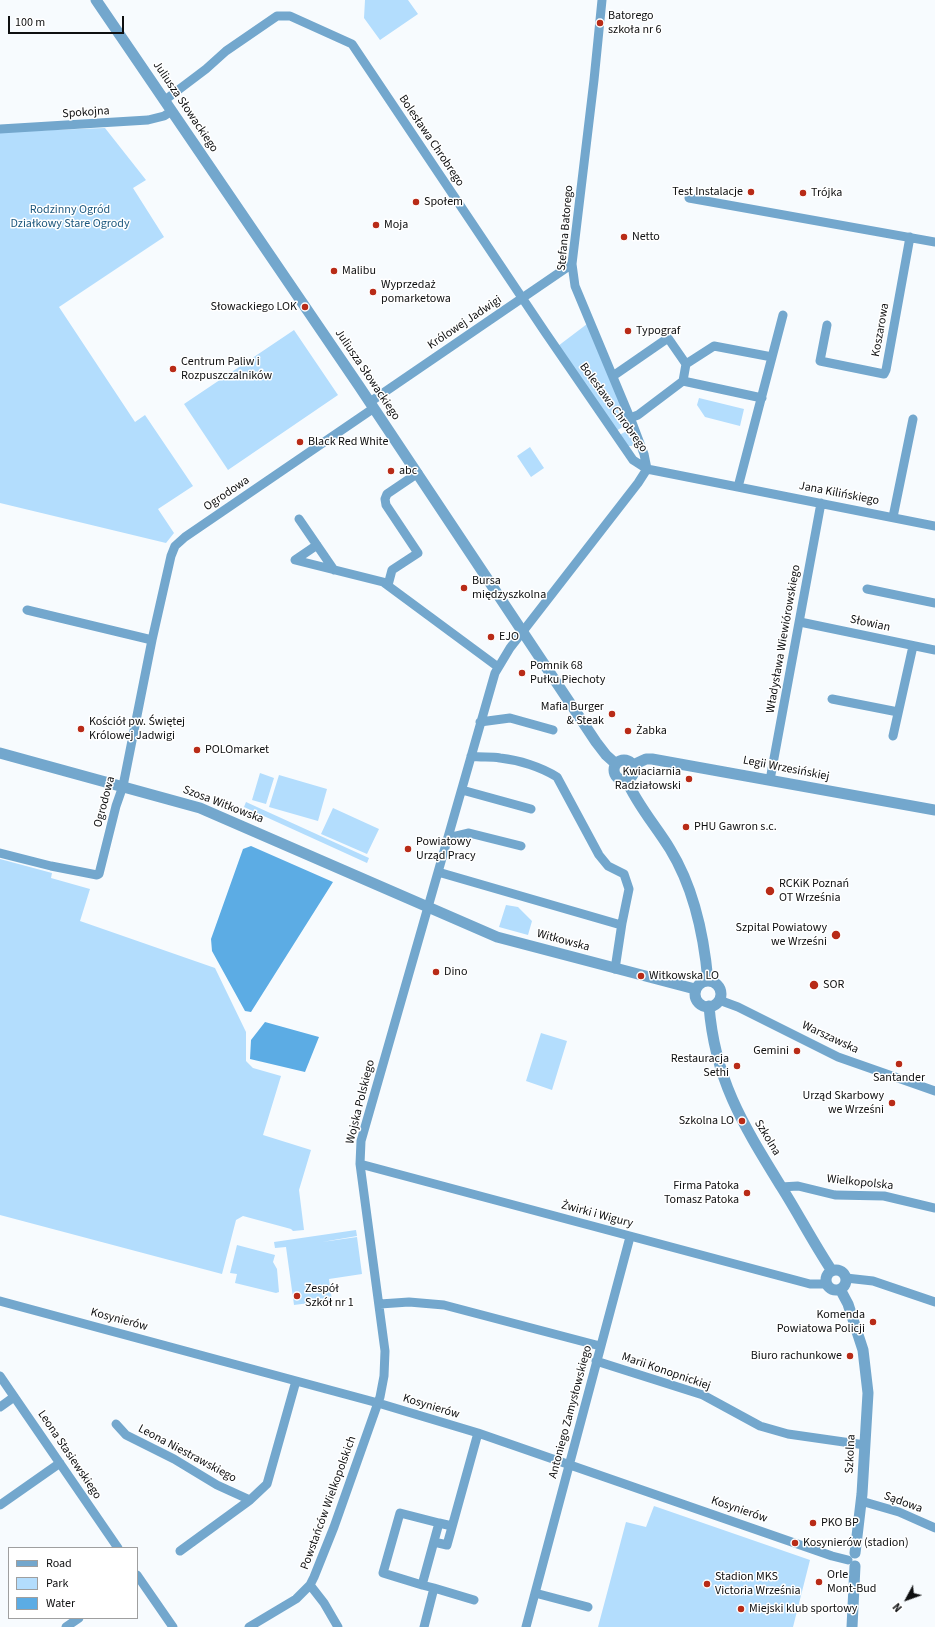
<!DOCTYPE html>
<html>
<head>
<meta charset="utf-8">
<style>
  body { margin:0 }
  #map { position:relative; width:935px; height:1627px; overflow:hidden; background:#f7fbfe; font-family:"Source Sans 3",sans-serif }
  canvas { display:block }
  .legend { position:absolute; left:8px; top:1547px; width:130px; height:72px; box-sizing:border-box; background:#fff; border:1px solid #9f9f9f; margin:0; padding:5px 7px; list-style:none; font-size:12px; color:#0e0f10 }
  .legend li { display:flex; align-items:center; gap:8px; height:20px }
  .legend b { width:20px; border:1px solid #9f9f9f }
  .north { position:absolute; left:887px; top:1579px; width:40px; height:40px; -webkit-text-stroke:3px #fff; paint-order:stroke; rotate:229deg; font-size:11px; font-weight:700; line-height:16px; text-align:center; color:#0e0f10 }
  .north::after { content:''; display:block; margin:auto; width:14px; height:18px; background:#0e0f10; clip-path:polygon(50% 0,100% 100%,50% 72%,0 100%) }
  .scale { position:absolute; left:8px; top:16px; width:116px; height:18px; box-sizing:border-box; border:2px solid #0e0f10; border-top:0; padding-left:5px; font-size:12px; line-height:14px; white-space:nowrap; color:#0e0f10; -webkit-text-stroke:3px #fff; paint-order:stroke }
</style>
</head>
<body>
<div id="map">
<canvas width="935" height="1627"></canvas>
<ul class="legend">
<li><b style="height:5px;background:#73a7cd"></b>Road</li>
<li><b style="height:11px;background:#b3ddfd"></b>Park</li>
<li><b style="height:11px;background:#5cace4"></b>Water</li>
</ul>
<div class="north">N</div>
<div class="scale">100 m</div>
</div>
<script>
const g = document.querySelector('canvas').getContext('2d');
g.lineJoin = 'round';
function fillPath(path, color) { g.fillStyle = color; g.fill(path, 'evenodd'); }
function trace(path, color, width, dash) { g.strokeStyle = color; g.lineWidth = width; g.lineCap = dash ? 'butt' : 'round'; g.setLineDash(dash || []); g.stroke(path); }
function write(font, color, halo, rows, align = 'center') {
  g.font = font + ' "Source Sans 3",sans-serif'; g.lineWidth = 3; g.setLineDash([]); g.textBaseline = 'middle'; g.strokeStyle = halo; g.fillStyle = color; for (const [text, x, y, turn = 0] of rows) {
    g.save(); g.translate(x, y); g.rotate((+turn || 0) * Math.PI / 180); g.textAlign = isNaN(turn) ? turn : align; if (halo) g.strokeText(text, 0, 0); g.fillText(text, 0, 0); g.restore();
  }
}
fillPath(new Path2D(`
  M 365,0 L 408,0 L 418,14 L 380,40 L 364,18 Z
  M 105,128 L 146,180 L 133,188 L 164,237 L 59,307 L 135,422 L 145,415 L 193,486 L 158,509 L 174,533 L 166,543 L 0,503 L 0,132 Z
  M 587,324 L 629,423 L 616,431 L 558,346 Z
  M 294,330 L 338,395 L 228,470 L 184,404 Z
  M 699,398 L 744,409 L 740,426 L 705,417 L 697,405 Z
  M 631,429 L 635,443 L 632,446 L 626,446 L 619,435 Z
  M 530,447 L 544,468 L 531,477 L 517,456 Z
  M 260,773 L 274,778 L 266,804 L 252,800 Z
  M 279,775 L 327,789 L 318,821 L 269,807 Z
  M 246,802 L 369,858 L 367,863 L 244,807 Z
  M 333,808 L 379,829 L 367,854 L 321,834 Z
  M 0,859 L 52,873 L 51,878 L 90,889 L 80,921 L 215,968 L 246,1032 L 246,1061 L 253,1068 L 281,1076 L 263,1135 L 311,1150 L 299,1190 L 304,1230 L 293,1231 L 291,1229 L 243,1216 L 236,1220 L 222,1274 L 0,1215 Z
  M 506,905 L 518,907 L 532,921 L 528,935 L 499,927 Z
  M 541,1033 L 567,1041 L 552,1090 L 526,1081 Z
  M 356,1230 L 357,1236 L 322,1242 L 357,1237 L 362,1274 L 329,1279 L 332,1300 L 294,1305 L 286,1247 L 275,1248 L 274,1242 Z
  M 237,1245 L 275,1255 L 273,1262 L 277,1269 L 279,1292 L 276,1293 L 235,1283 L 237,1274 L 230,1273 Z
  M 654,1506 L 810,1560 L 793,1627 L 598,1627 L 626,1522 L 646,1527 Z`), '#b3ddfd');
fillPath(new Path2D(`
  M 251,846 L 333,882 L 251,1012 L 245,1011 L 212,951 L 211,939 L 243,849 Z
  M 265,1022 L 319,1037 L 305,1072 L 250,1059 L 251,1040 Z`), '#5cace4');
trace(new Path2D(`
  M 602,0 L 594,80 L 572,264 L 575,286 L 633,425 L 644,454 L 647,469
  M 165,100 L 206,69 L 226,51 L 277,16 L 290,16 L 352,44 L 545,332 L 633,460 L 647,469 L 935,526
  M 0,129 L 148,120 L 164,116 L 172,111
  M 689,198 L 935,242
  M 827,325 L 820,361 L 884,374 L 886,370 L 910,237
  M 686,364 L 714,346 L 772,357
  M 613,376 L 668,338 L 686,364 L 683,381 L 638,415 L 630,418
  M 683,381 L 762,398
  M 370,402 L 572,264
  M 738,487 L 783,315
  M 893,517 L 913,419
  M 299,519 L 334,570
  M 317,545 L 295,560 L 383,582 L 498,667
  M 388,585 L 392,570 L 418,553 L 386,505 L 385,499 L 387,494 L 418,473
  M 867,589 L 935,603
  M 27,610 L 152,640
  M 800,622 L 935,650
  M 832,699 L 898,712
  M 480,722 L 510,718 L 553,730
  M 893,736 L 913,646
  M 471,756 C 481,758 490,756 500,758 C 519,760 541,767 557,777 L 599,855 L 608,866 L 624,874 L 629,889 L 622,923 L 615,969
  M 770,780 L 821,503
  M 462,790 L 531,809
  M 448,838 L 469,833 L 521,846
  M 0,853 L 51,866 L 97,875 L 99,874 L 116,806 L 123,786 L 152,640 L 171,556 L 175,546 L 185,537 L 374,408
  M 438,872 L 621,925
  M 719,1000 L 738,1007 L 838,1057 L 935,1091
  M 360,1164 L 810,1284 L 827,1284
  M 781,1187 L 798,1186 L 835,1195 L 884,1196 L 935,1208
  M 846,1278 L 873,1281 L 935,1302
  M 0,1301 L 378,1403 L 478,1433 L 832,1556 L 848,1560
  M 380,1304 L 409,1302 L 444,1305 L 600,1346
  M 596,1361 L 703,1395 L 760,1426 L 788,1434 L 865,1445
  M 0,1376 L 118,1548
  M 0,1407 L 14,1397
  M 116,1424 L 126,1435 L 174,1459 L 217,1485 L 250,1500
  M 861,1501 L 899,1512 L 935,1528
  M 0,1505 L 60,1463
  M 434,1542 L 447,1545 L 478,1433
  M 180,1551 L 250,1500 L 267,1484 L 296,1381
  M 137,1575 L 173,1627
  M 310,1585 L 324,1603 L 338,1627
  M 422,1585 L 383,1573 L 400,1513 L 439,1523
  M 434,1588 L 474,1600
  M 535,1593 L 588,1607
  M 66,1627 L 79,1618
  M 249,1627 L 296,1599 L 310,1585 L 314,1577 L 334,1527 L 380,1397 L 384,1376 L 385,1351 L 360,1164 L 361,1141 L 495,673 L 510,648 L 638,483 L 647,469
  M 424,1627 L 434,1588 L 422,1585 L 439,1523 L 452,1526
  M 526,1627 L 630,1237`), '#73a7cd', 9);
trace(new Path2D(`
  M 96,0 L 359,386 L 596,742 L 606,755 L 616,764
  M 0,753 L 200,808 L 497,937 L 695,989
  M614 770a10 10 0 1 1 20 0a10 10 0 1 1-20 0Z
  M 633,765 L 646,759 L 652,759 L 935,810
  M 626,779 C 637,805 656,826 670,849 C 694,888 704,936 708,981
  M695 994a13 13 0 1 1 26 0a13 13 0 1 1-26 0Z
  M 709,1006 C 715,1081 744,1126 782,1188 C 799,1215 814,1244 832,1271
  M826 1280a10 10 0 1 1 20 0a10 10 0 1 1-20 0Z
  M 840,1289 L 848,1304 L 863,1350 L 868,1393 L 862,1494 L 855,1553
  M 852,1627 L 855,1566`), '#73a7cd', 11);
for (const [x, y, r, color] of [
  [600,23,4,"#b82b17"],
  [751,192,4,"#b82b17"],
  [803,193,4,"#b82b17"],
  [416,202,4,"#b82b17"],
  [376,225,4,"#b82b17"],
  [624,237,4,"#b82b17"],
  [334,271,4,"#b82b17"],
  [373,292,4,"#b82b17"],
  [305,307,4,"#b82b17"],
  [628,331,4,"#b82b17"],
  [173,369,4,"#b82b17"],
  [300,442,4,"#b82b17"],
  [391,471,4,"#b82b17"],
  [464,588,4,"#b82b17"],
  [491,637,4,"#b82b17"],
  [522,673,4,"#b82b17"],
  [612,714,4,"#b82b17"],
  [81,729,4,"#b82b17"],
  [628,731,4,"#b82b17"],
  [197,750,4,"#b82b17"],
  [689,779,4,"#b82b17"],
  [686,827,4,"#b82b17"],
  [408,849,4,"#b82b17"],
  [770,891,5,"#b82b17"],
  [836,935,5,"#b82b17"],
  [436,972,4,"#b82b17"],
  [641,976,4,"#b82b17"],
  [814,985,5,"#b82b17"],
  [797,1051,4,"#b82b17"],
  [899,1064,4,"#b82b17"],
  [737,1066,4,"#b82b17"],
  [892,1103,4,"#b82b17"],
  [742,1121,4,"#b82b17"],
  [747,1193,4,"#b82b17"],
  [297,1296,4,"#b82b17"],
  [873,1322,4,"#b82b17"],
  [850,1356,4,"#b82b17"],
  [813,1523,4,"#b82b17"],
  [795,1543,4,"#b82b17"],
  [819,1582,4,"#b82b17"],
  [707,1584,4,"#b82b17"],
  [741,1609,4,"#b82b17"]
]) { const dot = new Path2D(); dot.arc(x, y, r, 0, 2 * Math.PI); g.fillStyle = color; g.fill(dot); trace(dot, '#fff', 1.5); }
write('12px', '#0e0f10', '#fff', [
  ["Batorego",608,16],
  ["szkoła nr 6",608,30],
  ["Test Instalacje",743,192,"right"],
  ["Trójka",811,193],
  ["Społem",424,202],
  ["Moja",384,225],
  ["Netto",632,237],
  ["Malibu",342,271],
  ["Wyprzedaż",381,285],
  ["pomarketowa",381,299],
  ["Słowackiego LOK",297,307,"right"],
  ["Typograf",636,331],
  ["Centrum Paliw i",181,362],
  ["Rozpuszczalników",181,376],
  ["Black Red White",308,442],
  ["abc",399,471],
  ["Bursa",472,581],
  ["międzyszkolna",472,595],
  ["EJO",499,637],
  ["Pomnik 68",530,666],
  ["Pułku Piechoty",530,680],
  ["Mafia Burger",604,707,"right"],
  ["& Steak",604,721,"right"],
  ["Kościół pw. Świętej",89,722],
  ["Królowej Jadwigi",89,736],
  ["Żabka",636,731],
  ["POLOmarket",205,750],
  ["Kwiaciarnia",681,772,"right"],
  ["Radziałowski",681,786,"right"],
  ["PHU Gawron s.c.",694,827],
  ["Powiatowy",416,842],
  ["Urząd Pracy",416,856],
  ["RCKiK Poznań",779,884],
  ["OT Września",779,898],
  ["Szpital Powiatowy",827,928,"right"],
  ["we Wrześni",827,942,"right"],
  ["Dino",444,972],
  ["Witkowska LO",649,976],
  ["SOR",823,985],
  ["Gemini",789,1051,"right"],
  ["Restauracja",729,1059,"right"],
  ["Sethi",729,1073,"right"],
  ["Santander",899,1078,"center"],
  ["Urząd Skarbowy",884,1096,"right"],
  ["we Wrześni",884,1110,"right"],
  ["Szkolna LO",734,1121,"right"],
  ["Firma Patoka",739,1186,"right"],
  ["Tomasz Patoka",739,1200,"right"],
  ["Zespół",305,1289],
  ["Szkół nr 1",305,1303],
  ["Komenda",865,1315,"right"],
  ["Powiatowa Policji",865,1329,"right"],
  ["Biuro rachunkowe",842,1356,"right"],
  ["PKO BP",821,1523],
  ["Kosynierów (stadion)",803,1543],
  ["Orle",827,1575],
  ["Mont-Bud",827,1589],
  ["Stadion MKS",715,1577],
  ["Victoria Września",715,1591],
  ["Miejski klub sportowy",749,1609]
], 'left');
write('12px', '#0e0f10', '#fff', [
  ["Juliusza Słowackiego",185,107,56],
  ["Spokojna",86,113,-4],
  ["Bolesława Chrobrego",431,141,56],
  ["Stefana Batorego",566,228,-85],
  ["Królowej Jadwigi",465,323,-34],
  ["Koszarowa",881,330,-80],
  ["Juliusza Słowackiego",367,375,56],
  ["Bolesława Chrobrego",613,408,54],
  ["Ogrodowa",227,494,-34],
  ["Jana Kilińskiego",839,494,11],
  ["Słowian",870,624,12],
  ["Władysława Wiewiórowskiego",784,639,-80],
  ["Legii Wrzesińskiej",786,769,11],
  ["Ogrodowa",105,802,-75],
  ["Szosa Witkowska",223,805,21],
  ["Witkowska",563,941,15],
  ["Warszawska",830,1038,25],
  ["Wojska Polskiego",361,1102,-76],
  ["Szkolna",767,1138,59],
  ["Wielkopolska",860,1183,6],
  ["Żwirki i Wigury",597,1215,15],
  ["Kosynierów",119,1320,15],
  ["Marii Konopnickiej",666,1372,19],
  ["Kosynierów",431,1407,17],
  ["Antoniego Zamysłowskiego",571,1412,-75],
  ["Leona Niestrawskiego",187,1454,28],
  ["Szkolna",851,1454,-87],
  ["Leona Stasiewskiego",69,1455,56],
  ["Powstańców Wielkopolskich",329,1503,-70],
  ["Sądowa",903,1503,20],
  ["Kosynierów",739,1510,19]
]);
write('12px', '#1c577d', '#fff', [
  ["Rodzinny Ogród",70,210],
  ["Działkowy Stare Ogrody",70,224]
]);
</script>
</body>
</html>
